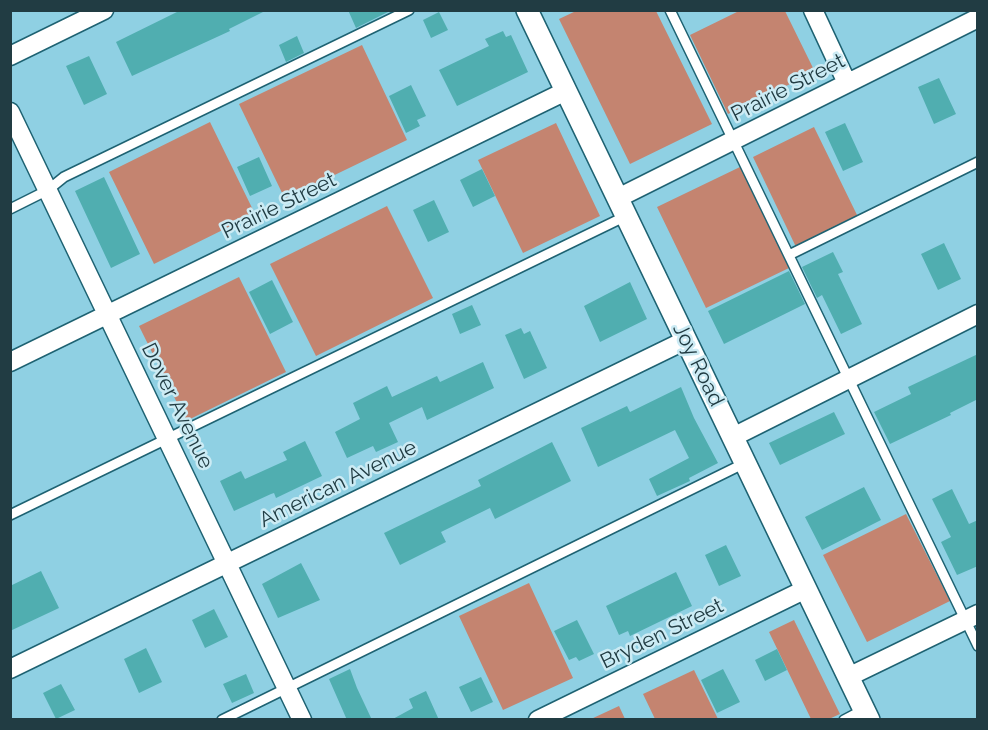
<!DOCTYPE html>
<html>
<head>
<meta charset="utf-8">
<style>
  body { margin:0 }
  #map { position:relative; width:988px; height:730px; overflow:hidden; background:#8fd0e3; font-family:Raleway,sans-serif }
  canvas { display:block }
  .frame { position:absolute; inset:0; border:12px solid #213c43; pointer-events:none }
</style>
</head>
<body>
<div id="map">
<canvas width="988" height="730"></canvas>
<div class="frame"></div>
</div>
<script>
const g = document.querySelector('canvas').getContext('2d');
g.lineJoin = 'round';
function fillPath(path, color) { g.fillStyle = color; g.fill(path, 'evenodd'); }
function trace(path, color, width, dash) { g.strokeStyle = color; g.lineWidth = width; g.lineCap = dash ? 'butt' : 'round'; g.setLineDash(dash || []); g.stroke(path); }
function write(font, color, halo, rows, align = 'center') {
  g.font = font + ' Raleway,sans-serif'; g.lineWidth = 5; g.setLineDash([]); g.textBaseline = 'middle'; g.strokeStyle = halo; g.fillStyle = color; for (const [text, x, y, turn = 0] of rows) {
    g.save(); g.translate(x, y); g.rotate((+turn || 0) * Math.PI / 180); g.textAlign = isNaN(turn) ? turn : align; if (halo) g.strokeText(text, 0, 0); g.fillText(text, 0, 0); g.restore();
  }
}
fillPath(new Path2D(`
  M 741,10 L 785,11 L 815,72 L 728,114 L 690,35 Z
  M 576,11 L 656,11 L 712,124 L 630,164 L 559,19 Z
  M 362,45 L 407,140 L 285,199 L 239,104 Z
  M 210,122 L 255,214 L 154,264 L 109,172 Z
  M 556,123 L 600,216 L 523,253 L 478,160 Z
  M 814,127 L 858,217 L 796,247 L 753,157 Z
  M 740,167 L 789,268 L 706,308 L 657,207 Z
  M 387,206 L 433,298 L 316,356 L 270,264 Z
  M 239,277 L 286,372 L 186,421 L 139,326 Z
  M 906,514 L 950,601 L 867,642 L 823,555 Z
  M 529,583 L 573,678 L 503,710 L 459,616 Z
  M 794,620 L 840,714 L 829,719 L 811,719 L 769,632 Z
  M 694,670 L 718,719 L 655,719 L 643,694 Z
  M 619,706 L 625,719 L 591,719 Z`), '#c48470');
fillPath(new Path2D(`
  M 181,10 L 267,10 L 229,29 L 230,31 L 132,76 L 116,42 Z
  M 348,10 L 392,10 L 356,28 Z
  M 439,12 L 448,30 L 431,38 L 423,20 Z
  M 503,31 L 506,37 L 511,35 L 528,72 L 457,106 L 439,70 L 489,46 L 485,39 Z
  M 297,36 L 304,53 L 286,62 L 279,45 Z
  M 89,56 L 107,94 L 84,105 L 66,66 Z
  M 939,78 L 956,114 L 934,124 L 918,87 Z
  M 411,85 L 426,116 L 417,120 L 420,126 L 406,133 L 389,96 Z
  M 845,123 L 863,162 L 843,171 L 825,132 Z
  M 259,157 L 272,186 L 250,196 L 237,167 Z
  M 482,169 L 495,196 L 473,207 L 460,180 Z
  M 104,177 L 140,254 L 111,268 L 75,191 Z
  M 434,200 L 449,232 L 428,242 L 413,210 Z
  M 944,243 L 961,279 L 938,290 L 921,254 Z
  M 833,252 L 843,272 L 838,274 L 862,324 L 841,334 L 822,295 L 817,298 L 802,267 Z
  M 789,271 L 805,304 L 724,344 L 708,311 Z
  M 272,280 L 293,322 L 270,334 L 249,292 Z
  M 630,282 L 647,319 L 600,342 L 584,306 Z
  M 472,305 L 481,325 L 460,334 L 452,314 Z
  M 521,328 L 524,334 L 530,331 L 547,368 L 524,379 L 505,335 Z
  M 978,354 L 978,399 L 950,413 L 951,415 L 890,444 L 874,412 L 911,394 L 908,387 Z
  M 483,362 L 494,388 L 427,420 L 422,407 L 389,423 L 398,442 L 376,452 L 373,446 L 347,458 L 335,432 L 360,419 L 353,403 L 387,386 L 392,397 L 437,376 L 440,382 Z
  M 681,387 L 694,418 L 718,463 L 689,478 L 690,481 L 657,496 L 649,479 L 689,458 L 675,430 L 598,467 L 581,428 L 627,406 L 630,412 Z
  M 834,412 L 845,434 L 780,465 L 769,443 Z
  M 305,441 L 322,476 L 276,498 L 274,493 L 271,494 L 234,511 L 220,481 L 241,471 L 245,479 L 287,460 L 283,452 Z
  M 552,442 L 571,481 L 495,519 L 490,508 L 441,532 L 446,542 L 400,565 L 384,533 L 481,486 L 478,480 Z
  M 864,487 L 881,520 L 822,550 L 805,517 Z
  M 952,489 L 969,524 L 978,520 L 978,566 L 957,575 L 941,542 L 951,537 L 932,499 Z
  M 726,545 L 741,576 L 719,586 L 705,555 Z
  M 301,563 L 320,600 L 278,618 L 262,584 Z
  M 41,571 L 59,608 L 10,631 L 10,586 Z
  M 676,572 L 692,606 L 630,636 L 628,631 L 619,635 L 606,606 Z
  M 214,609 L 228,637 L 205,648 L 192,620 Z
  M 577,620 L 594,654 L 579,661 L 576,657 L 569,660 L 554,631 Z
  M 146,648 L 162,682 L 139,693 L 124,659 Z
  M 777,649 L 787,670 L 765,681 L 755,660 Z
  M 350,669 L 357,688 L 372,720 L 347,720 L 329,679 Z
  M 723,669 L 740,702 L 717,713 L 701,680 Z
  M 246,674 L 254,693 L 232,703 L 223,684 Z
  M 481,677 L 493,702 L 471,712 L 459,687 Z
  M 61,684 L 75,710 L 56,719 L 43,693 Z
  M 426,691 L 439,720 L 391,720 L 413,708 L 409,699 Z`), '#50aeb0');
const service = new Path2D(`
  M 670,10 L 978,646
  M 10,209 L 48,190 L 64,177 L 409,10
  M 789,255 L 978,162
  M 10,515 L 626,216
  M 222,720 L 745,463
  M 844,720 L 863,710`);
const minor = new Path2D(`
  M 813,10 L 847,83
  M 10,56 L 104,10
  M 10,112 L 302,720
  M 618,198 L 978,18
  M 10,362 L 566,91
  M 733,437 L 978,314
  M 10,669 L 686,340
  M 848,677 L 978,614
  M 538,720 L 806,589`);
const tertiary = new Path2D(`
  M 527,10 L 869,720`);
trace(service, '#1e6272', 12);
trace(minor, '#1e6272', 21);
trace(tertiary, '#1e6272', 24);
trace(service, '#fff', 9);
trace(minor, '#fff', 18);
trace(tertiary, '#fff', 21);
write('21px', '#213c43', '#ccebf4', [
  ["Prairie Street",788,88,-27],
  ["Prairie Street",279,206,-26],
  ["Joy Road",698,365,64],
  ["Dover Avenue",177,406,64],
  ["American Avenue",338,484,-26],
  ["Bryden Street",662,634,-26]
]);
</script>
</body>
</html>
